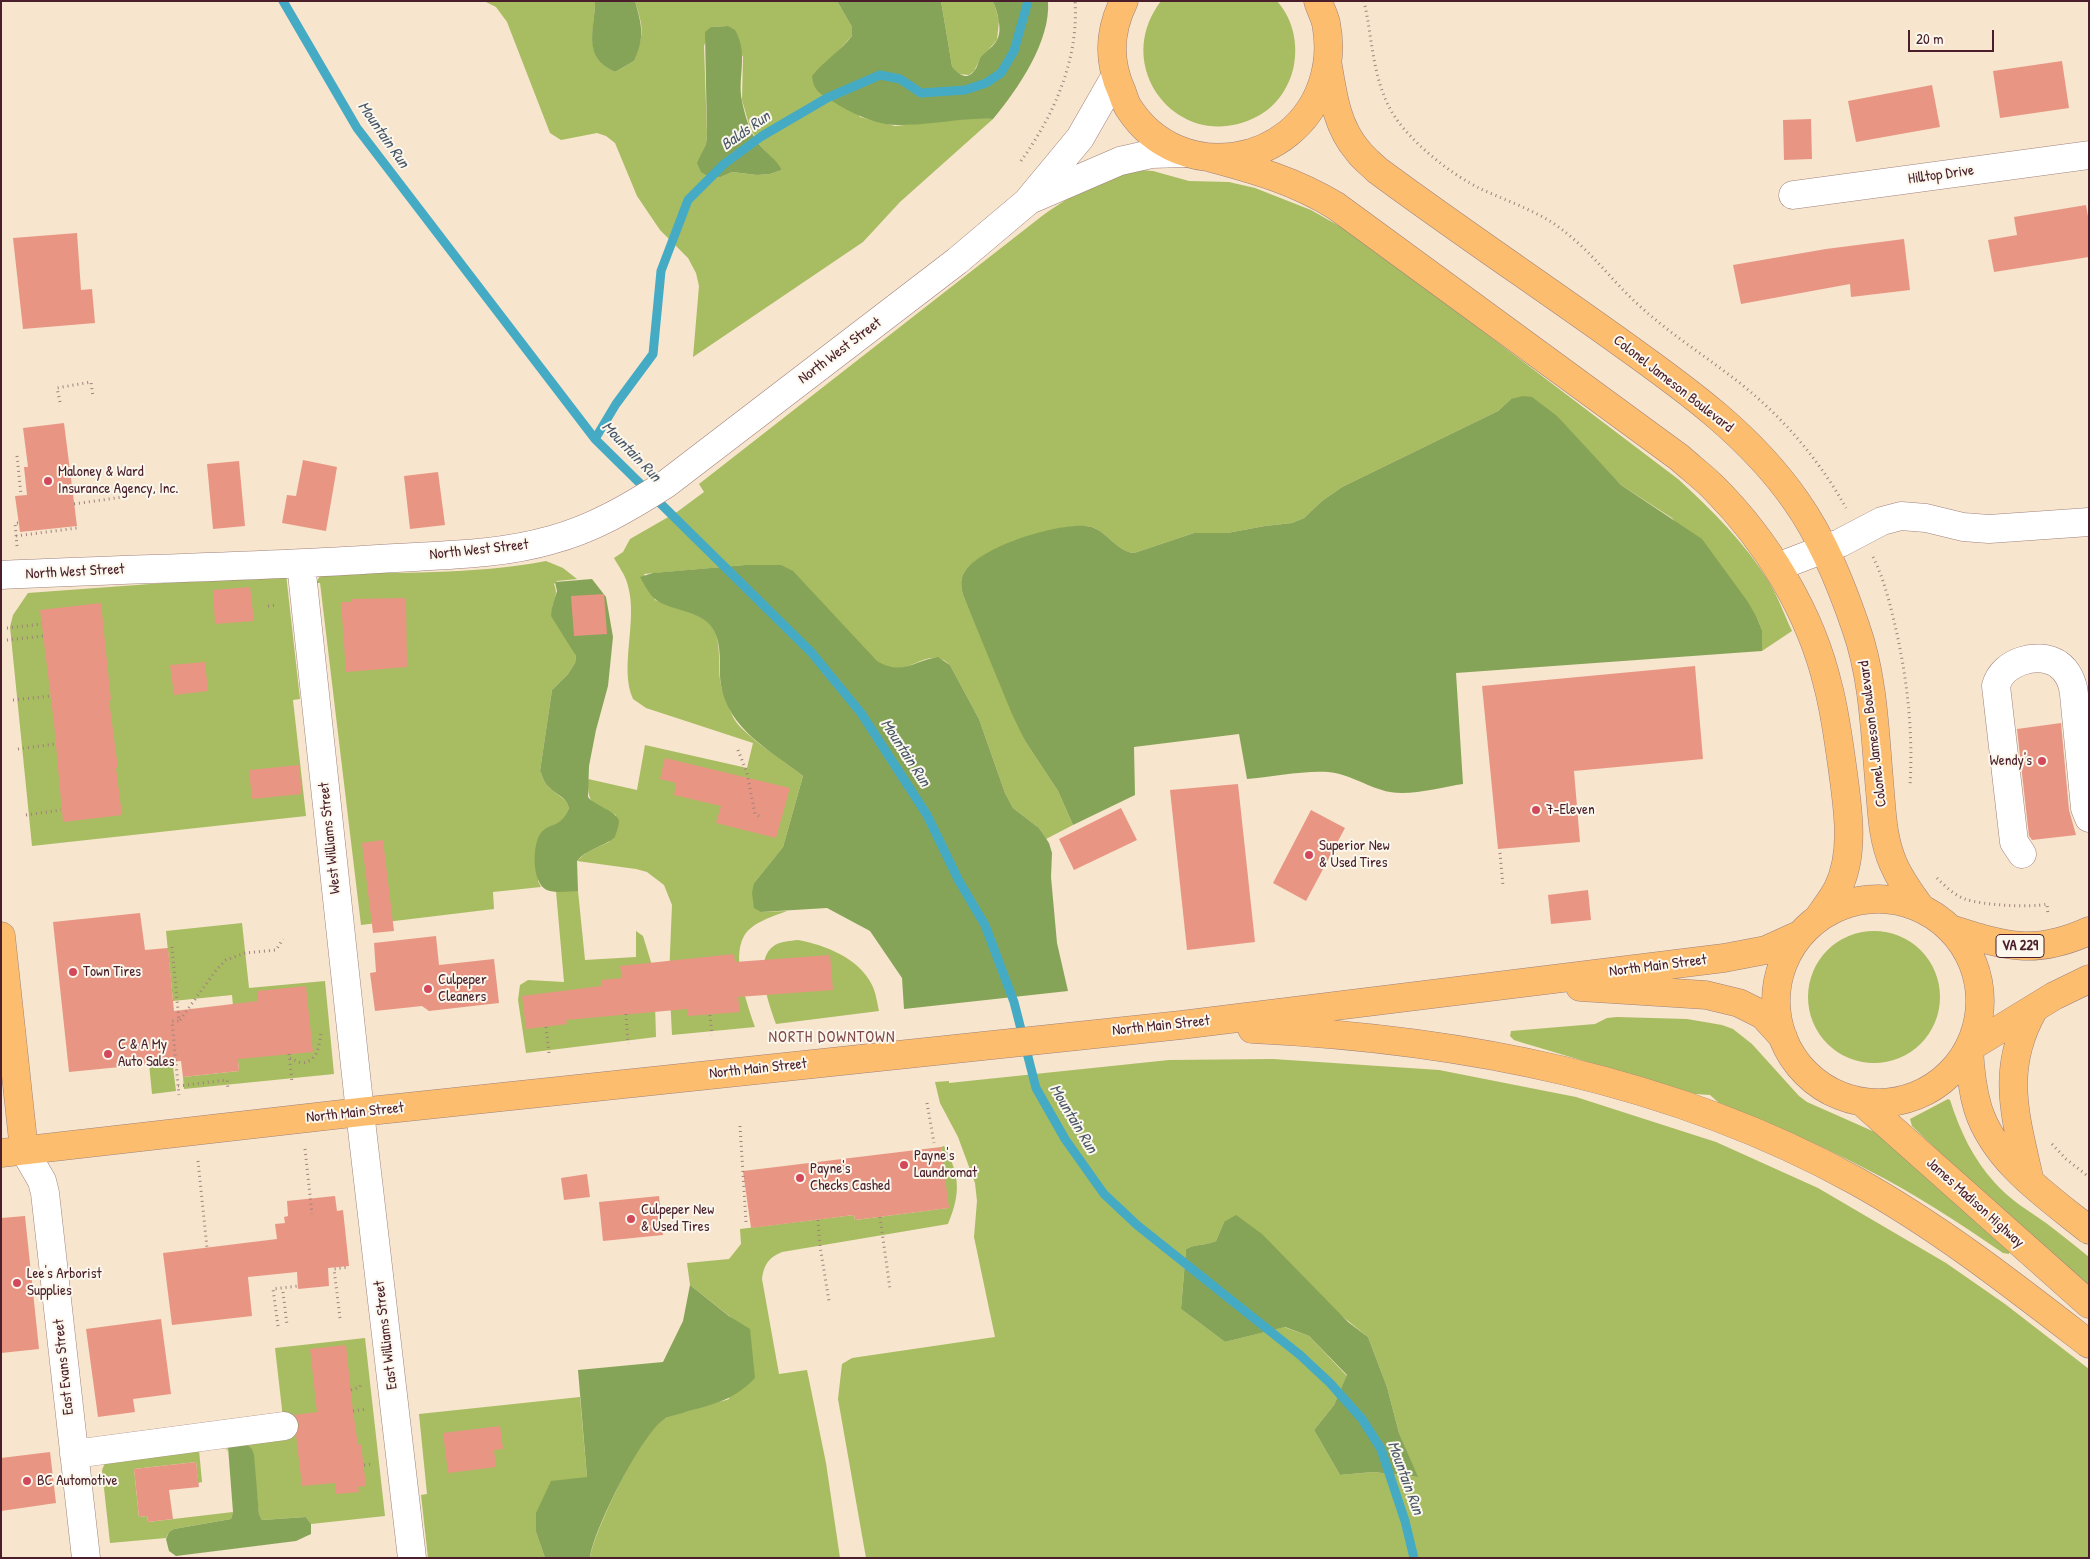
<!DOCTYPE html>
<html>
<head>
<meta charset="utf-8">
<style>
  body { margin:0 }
  #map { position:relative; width:2090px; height:1559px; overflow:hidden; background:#f7e5ce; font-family:"Patrick Hand",sans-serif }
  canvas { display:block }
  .frame { position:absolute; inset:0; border:2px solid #4a1f2b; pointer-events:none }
  .scale { position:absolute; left:1908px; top:30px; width:86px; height:22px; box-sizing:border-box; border:2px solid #4a1f2b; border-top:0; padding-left:6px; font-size:15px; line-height:18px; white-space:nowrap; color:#4a1f2b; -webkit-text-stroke:4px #fbf7ec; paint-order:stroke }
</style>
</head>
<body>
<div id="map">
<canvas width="2090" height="1559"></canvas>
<div class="frame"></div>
<div class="scale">20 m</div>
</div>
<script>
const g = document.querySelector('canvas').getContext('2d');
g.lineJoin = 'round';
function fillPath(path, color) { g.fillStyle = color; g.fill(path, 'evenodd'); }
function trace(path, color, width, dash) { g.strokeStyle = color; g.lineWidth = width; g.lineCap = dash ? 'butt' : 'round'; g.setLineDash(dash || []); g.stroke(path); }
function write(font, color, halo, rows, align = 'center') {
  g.font = font + ' "Patrick Hand",sans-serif'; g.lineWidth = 4; g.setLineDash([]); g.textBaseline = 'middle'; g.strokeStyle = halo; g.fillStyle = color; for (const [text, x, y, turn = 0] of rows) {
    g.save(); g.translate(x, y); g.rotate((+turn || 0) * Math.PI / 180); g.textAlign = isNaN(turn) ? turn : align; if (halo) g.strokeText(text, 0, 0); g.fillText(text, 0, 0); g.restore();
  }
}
fillPath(new Path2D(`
  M 484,1 L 595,1 C 595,28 582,57 615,72 L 634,61 C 644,33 644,30 635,1 L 837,1 L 852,27 L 852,36 L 835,54 L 860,117 L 895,126 L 975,118 L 993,119 L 900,202 L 863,242 L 693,357 L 699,286 L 696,273 L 688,258 L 660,230 L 637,196 L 615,143 L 606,136 L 597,133 L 561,140 L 550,133 L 507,22 L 496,7 ZM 728,26 L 743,57 L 742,100 L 750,128 L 760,145 L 782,170 L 770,174 L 757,175 L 732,172 L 721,177 L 702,153 L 706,144 L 707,135 L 704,46 L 711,27 Z
  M 941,1 L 993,1 L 994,3 L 999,21 L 997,40 L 980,59 L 974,71 L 969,75 L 957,74 L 952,66 Z
  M 1161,1 L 1277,1 C 1293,19 1298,43 1294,65 C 1290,86 1277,106 1258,116 C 1182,157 1109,69 1161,1 Z
  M 1141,170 L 1153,171 L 1189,181 L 1229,182 L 1255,188 L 1311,210 L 1341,227 L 1373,248 L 1678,479 C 1712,510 1745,543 1769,582 C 1778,597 1784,614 1792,631 L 1762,651 L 1762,630 L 1757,618 L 1672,518 L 1621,485 L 1598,461 L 1511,399 L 1498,411 L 1342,487 L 1322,501 L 1304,518 L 1292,523 L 1265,526 L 1227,533 L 1194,533 L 1134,553 C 1114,551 1106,527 1085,526 C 1058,524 981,548 965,571 C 959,579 961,591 965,600 L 1025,741 L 1058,791 L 1073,825 L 1046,839 L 1039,828 L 1013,808 L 1005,793 L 979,719 L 950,665 C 930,645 912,673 889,668 C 872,664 849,631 836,618 C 818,600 800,583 781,565 L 745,565 L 644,574 L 655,600 C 670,606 688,610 702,618 C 726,632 716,663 721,685 C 723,695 729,708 733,717 C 742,735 786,762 803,776 L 783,847 L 754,883 L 761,912 L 787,911 C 774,916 752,922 744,936 C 731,959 747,1004 755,1027 L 672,1035 L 669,977 L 672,905 L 664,885 L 647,872 L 636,869 L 577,861 L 587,852 L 609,842 L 616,815 C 594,803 587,806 588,779 L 637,790 L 645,745 L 747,768 L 753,743 L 646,708 L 633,699 C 619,668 638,621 628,586 C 626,576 619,567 614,558 L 623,552 L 630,539 L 677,512 L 704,492 L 699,484 L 1042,216 C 1071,195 1104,175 1141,170 Z
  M 546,561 L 563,568 L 577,579 L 557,581 L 554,584 C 558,593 555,598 552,607 L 576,656 L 575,663 L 568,674 L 552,690 L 540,771 C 543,777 544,784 550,788 C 557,796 566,797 569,808 C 565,820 561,823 549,827 L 538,881 L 541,887 L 493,892 L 494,909 L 361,925 L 320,583 L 316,583 L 321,574 C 396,572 473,575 546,561 Z
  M 286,574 L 300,699 L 293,700 L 306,816 L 32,846 L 10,627 L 13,615 L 28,593 Z
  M 556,891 L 578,891 L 585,960 L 636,957 L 636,931 L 643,936 L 654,972 L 656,1037 L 526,1053 L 518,1000 L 520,985 L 528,980 L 564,982 Z
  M 242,923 L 249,988 L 325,981 L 334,1074 L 184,1089 L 183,1077 L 239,1071 L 232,995 L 173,1001 L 166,931 Z
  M1808 997a66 66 0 1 1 132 0a66 66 0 1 1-132 0Z
  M 798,940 C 825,945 859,958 872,985 C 876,993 877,1002 879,1011 L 776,1024 C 769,1004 752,959 775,945 C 782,941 790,941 798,940 Z
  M 166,1011 L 176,1091 L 152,1094 L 147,1043 Z
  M 1617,1017 L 1687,1019 L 1722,1025 L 1733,1029 L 1752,1044 L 1799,1096 L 1807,1102 L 1877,1133 L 2009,1250 L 2009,1254 L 2003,1253 C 1959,1223 1914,1193 1866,1169 C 1818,1144 1769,1123 1719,1103 L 1710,1095 L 1695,1094 L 1520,1042 L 1514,1040 L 1510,1036 L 1511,1031 L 1595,1024 L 1607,1018 Z
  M 1273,1059 L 1439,1070 L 1576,1097 L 1716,1142 L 1818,1188 L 1946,1263 L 2005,1304 L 2089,1369 L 2089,1558 L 866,1558 L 838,1399 L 842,1364 L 852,1358 L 995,1337 L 974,1237 L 977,1201 L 975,1183 L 958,1137 L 940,1103 L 935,1082 L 949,1081 L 949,1083 L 1169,1060 ZM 1224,1222 L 1368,1337 L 1387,1387 L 1399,1433 L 1417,1477 L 1373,1472 L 1340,1475 L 1314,1430 L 1334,1405 L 1347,1376 L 1309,1336 L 1284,1327 L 1225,1342 L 1181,1309 L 1186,1249 C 1195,1244 1205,1246 1216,1241 Z
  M 1948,1099 L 1950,1100 C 1960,1131 1973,1159 1995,1183 C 2010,1200 2029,1211 2046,1223 C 2061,1234 2075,1246 2089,1257 L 2089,1296 L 1912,1126 L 1910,1119 Z
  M 944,1146 C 960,1175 961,1193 948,1224 L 782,1252 C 768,1258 764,1265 762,1279 L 779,1374 L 807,1370 L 826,1463 L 840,1558 L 590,1558 C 593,1534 640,1436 659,1422 C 673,1412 711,1405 729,1399 L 737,1322 L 690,1285 L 687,1263 L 729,1259 L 741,1244 L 740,1229 L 854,1215 L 855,1220 L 948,1208 L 941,1147 Z
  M 365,1338 L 385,1516 L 311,1524 L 306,1517 L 262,1520 L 259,1514 L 252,1449 L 228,1447 L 227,1452 L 226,1444 L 283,1418 L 275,1348 Z
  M 580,1397 L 587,1477 L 543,1501 L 536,1514 L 536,1532 L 545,1558 L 428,1558 L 421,1495 L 427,1494 L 419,1414 Z
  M 199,1450 L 202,1482 L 198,1483 L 196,1462 L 134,1469 L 139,1517 L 147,1516 L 148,1522 L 233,1512 L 231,1519 L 174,1529 L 169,1532 L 166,1538 L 110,1543 L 102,1470 L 105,1463 Z`), '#a8bc61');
fillPath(new Path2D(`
  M 595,1 L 635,1 C 642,26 645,37 634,61 L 615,72 C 581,57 595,29 595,1 Z
  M 837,1 L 941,1 L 952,66 C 957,74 967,81 974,71 C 978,67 978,61 981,57 C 986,51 994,46 997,40 C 1003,30 997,11 993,1 L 1048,1 C 1051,41 1018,89 993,119 C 961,117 929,126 896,125 C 876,125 849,112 832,101 C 820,94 813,90 812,76 C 824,61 840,51 852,36 L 852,27 Z
  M 728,26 L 735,30 C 749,54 737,77 742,101 C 745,116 750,133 759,144 C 767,154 776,159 782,170 L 770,174 L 757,175 L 732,172 L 721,177 L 706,175 L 701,172 L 697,163 L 706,144 L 707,135 L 705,32 L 711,27 Z
  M 1523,396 L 1532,397 L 1557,416 L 1621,485 L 1702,539 L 1748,602 L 1757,618 L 1762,630 L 1762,651 L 1456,673 L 1463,784 C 1442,787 1411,796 1390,792 C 1368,788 1351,774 1328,772 C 1306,770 1270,777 1247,779 L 1239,734 L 1134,747 L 1135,795 L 1073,825 L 1058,791 L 1025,741 L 1012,714 L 965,600 C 961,591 959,579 965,571 C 983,546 1055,524 1085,526 C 1106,527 1114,551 1134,553 L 1194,533 L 1227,533 L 1265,526 L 1292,523 L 1304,518 L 1322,501 L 1342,487 L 1498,411 L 1511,399 Z
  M 745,565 L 781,565 L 793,571 L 877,661 C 902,676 913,661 938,657 L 950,665 L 979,719 L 1005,793 L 1013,808 L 1039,828 L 1049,843 L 1052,853 L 1051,877 L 1057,943 L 1068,991 L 904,1009 L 902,978 L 870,931 L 827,908 L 761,912 L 754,908 L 752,893 L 754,883 L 783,847 L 803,776 C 771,751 728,729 721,685 C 718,665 724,642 710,625 C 697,610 668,610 655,599 C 649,594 644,584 640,577 L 653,573 Z
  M 592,579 L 606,597 L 613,637 L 608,686 L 596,730 L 589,766 L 588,797 C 594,805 618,812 619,821 C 619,826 616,833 615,837 C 604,847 586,849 577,861 L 578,891 C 570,891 559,893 550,891 C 532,888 532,849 539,836 C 547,821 561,830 569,808 C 566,796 557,796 550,788 C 544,784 543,777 540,771 L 552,690 L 568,674 L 575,663 L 576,656 L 551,616 L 552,607 L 557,591 L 555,582 Z
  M 1236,1215 L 1262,1234 L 1348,1322 L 1368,1337 L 1387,1387 L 1399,1433 L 1418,1477 L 1373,1472 L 1340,1475 L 1314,1430 L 1334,1405 L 1347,1375 L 1309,1336 L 1285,1327 L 1225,1342 L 1181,1309 L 1186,1249 C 1195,1244 1204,1246 1216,1241 L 1224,1222 Z
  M 690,1285 L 729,1316 L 750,1329 L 755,1378 C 735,1399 716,1404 688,1411 C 681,1414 673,1415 666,1418 C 643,1430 593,1531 590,1558 L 545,1558 L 536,1532 L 536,1513 L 551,1481 L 587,1477 L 578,1370 L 663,1362 L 683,1321 Z
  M 245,1443 L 252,1449 L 254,1455 L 259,1514 L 262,1520 L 306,1517 L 311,1524 L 311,1534 L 296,1541 L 176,1556 L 169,1551 L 166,1539 L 169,1532 L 174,1529 L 231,1519 L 233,1512 L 228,1447 Z`), '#86a457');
trace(new Path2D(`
  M 283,1 L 357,128 L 595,439 L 811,652 L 861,713 L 927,815 L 959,881 L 985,925 L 1014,1002 L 1036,1088 L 1065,1139 L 1104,1194 L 1137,1225 L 1300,1355 L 1330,1383 L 1362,1419 L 1381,1449 L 1405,1521 L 1414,1558
  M 595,439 L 616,404 L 653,354 L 661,271 L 688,200 L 724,164 L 762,136 L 827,98 L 880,75 L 900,79 L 921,93 L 965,90 L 986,83 L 1001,73 L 1014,51 L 1028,1`), '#45abc5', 9);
fillPath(new Path2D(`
  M 2062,61 L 2069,108 L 2000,118 L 1993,71 Z
  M 1932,85 L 1940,127 L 1856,142 L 1848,101 Z
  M 1811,119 L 1812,159 L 1784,160 L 1783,120 Z
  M 2086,205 L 2089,222 L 2089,257 L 1994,272 L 1988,240 L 2017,235 L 2014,217 Z
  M 77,233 L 81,290 L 92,289 L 95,323 L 23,329 L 13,238 Z
  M 1904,239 L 1910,290 L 1851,297 L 1850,284 L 1741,304 L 1733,265 L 1826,249 Z
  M 64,423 L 77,526 L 20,532 L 15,496 L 27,495 L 24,467 L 28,467 L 23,428 Z
  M 303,460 L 337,467 L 326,531 L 282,523 L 287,495 L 296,496 Z
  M 239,461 L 245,526 L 213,529 L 207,464 Z
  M 438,472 L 445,525 L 410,529 L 404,476 Z
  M 250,587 L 254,621 L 215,624 L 213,590 Z
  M 604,594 L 607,634 L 574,636 L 571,596 Z
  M 406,598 L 407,667 L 346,672 L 341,602 L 351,602 L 351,599 Z
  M 101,603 L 111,700 L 109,700 L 118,768 L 116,768 L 122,815 L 63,822 L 54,723 L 40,610 Z
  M 205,662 L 208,691 L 174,695 L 170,665 Z
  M 1695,666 L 1703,759 L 1574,771 L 1580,842 L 1498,849 L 1482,686 Z
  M 2061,723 L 2069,810 L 2076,835 L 2032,840 L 2029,836 L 2017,729 Z
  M 665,758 L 790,788 L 776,838 L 716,823 L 721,806 L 674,795 L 676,783 L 660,779 Z
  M 299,765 L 302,794 L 252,799 L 249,770 Z
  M 1238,784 L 1255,942 L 1187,950 L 1170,790 Z
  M 1121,808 L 1137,840 L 1074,870 L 1059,839 Z
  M 1311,810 L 1345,828 L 1306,901 L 1273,883 Z
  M 383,840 L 394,931 L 373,933 L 362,843 Z
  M 1588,890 L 1591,920 L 1551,924 L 1548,895 Z
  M 140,913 L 145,950 L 168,948 L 174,1011 L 258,1001 L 257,991 L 306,986 L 313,1052 L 238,1059 L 239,1071 L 183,1077 L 181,1061 L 69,1072 L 53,922 Z
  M 436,936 L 439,965 L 494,959 L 499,1003 L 429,1011 L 422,1006 L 375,1011 L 370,973 L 376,972 L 374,943 Z
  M 734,954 L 735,962 L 830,955 L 833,990 L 738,997 L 740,1012 L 688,1016 L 687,1009 L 566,1020 L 567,1024 L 526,1029 L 522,996 L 601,986 L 601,980 L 622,978 L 620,966 Z
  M 941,1147 L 949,1208 L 855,1220 L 854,1215 L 751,1228 L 743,1171 Z
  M 587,1174 L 590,1197 L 564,1200 L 561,1178 Z
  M 335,1196 L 337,1211 L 343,1210 L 349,1266 L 328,1268 L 329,1286 L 298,1289 L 297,1272 L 248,1277 L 252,1316 L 172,1325 L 163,1253 L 277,1239 L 275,1224 L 285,1223 L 284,1217 L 288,1216 L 287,1201 Z
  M 659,1196 L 663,1235 L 603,1241 L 599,1202 Z
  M 25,1216 L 39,1349 L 1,1353 L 1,1218 Z
  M 161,1319 L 171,1394 L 133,1399 L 135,1412 L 98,1417 L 86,1329 Z
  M 346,1345 L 353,1411 L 358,1445 L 361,1444 L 366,1486 L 358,1487 L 359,1492 L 336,1494 L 335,1483 L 302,1486 L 296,1435 L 299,1424 L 294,1415 L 317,1412 L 310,1349 Z
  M 500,1426 L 503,1449 L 494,1450 L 496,1467 L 448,1473 L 443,1433 Z
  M 50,1452 L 56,1503 L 1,1511 L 1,1458 Z
  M 196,1462 L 199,1487 L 169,1490 L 173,1519 L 148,1522 L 147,1516 L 139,1517 L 134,1469 Z`), '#e89683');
const minor = new Path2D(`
  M 1793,195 L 2089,155
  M 1032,199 L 1120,161 L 1151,154 L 1185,153
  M 301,564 L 360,1112 L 412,1558
  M 1777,567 L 1840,543 L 1882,521 L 1901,516 L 1926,518 L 1963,527 L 1989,529 L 2089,522
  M 1,575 C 127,569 253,567 379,559 C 436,555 496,556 551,540 C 593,529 630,507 666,484 L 957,261 L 1027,202 L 1080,138 L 1115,77
  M 2022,854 L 2014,842 L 1996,686 C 2002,662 2037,651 2058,664 C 2068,671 2073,683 2074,694 L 2085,808 L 2089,818
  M 24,1150 L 42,1181 L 45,1193 L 86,1558
  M 74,1454 L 284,1426`);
const major = new Path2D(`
  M 1124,1 C 1109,31 1108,62 1122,92 C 1124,98 1126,105 1130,110 C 1180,185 1296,168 1323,82 C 1329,63 1330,43 1326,23 C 1324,15 1320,8 1318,1
  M 1328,66 C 1333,96 1337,127 1358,151 C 1363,158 1371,164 1377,170 C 1458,230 1542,286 1624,345 C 1687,390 1751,436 1796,501 C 1823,539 1841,584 1856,628 C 1874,679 1875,737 1880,791 C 1882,815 1883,840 1893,863 C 1900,880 1910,893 1921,908
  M 1211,158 C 1256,170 1295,181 1336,206 L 1680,458 C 1691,468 1703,477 1714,488 C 1767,541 1811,613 1828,686 C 1835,712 1838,738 1842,765 C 1847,804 1856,851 1838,888 C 1833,898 1825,908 1819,917
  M1776 1001a102 102 0 1 1 204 0a102 102 0 1 1-204 0Z
  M 1951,929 C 2005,946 2034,956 2089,931
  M 1,936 L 24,1150
  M 1580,987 L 1706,995 L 1739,1003 L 1763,1015 L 1783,1037
  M 1252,1029 C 1461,1039 1671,1079 1856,1181 C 1939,1227 2014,1286 2089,1344
  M 1969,1048 C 1970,1069 1972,1089 1978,1109 C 1995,1162 2048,1197 2089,1230
  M 1969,1048 L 2054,996 L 2089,979
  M 1862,1102 L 2089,1304
  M 1,1153 L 360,1112 L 1181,1025 L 1724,958 L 1766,950 L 1799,935
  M 2030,1182 C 2016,1118 1999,1070 2034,1009`);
trace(minor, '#a0827c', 29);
trace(major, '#a0827c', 29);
trace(new Path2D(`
  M 1364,1 C 1373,40 1372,82 1395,117 C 1413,144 1452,175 1481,189 C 1505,200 1531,209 1553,223 C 1591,249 1610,280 1643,309 C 1672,335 1705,356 1736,380 C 1782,416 1818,458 1846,508
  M 1021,161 C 1054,115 1079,59 1075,1
  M 60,402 L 57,388 L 91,382 L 93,397
  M 17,456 L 21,495
  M 74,504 L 123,497
  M 16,536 L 77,528
  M 17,546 L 15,523 L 19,523
  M 1873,557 C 1885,581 1891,608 1897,634 C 1908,685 1913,734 1910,786
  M 268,606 L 277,605
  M 7,628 L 42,624
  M 7,640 L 43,636
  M 13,700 L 51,696
  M 18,749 L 55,744
  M 738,750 L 747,773 L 755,814 L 759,816
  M 26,815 L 61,810
  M 1500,853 L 1503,886
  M 1937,878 C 1945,886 1954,895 1965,899 C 1981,905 2031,908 2047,904 L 2048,914
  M 172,947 L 179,1021 L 172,1021 L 179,1095
  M 626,1014 L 628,1044
  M 710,1015 L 712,1035
  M 180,1020 L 217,969 L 226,960 L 245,953 L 276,950 L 283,939
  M 546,1027 L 549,1053
  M 289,1054 L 292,1082
  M 290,1058 L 301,1063 C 318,1062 319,1046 321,1033
  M 178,1086 L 227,1080 L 228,1089
  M 927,1103 L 934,1143
  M 740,1126 L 746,1222
  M 2052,1144 L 2066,1159 L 2089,1177
  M 305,1149 L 312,1214
  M 198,1161 L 207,1248
  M 880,1217 L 890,1289
  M 818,1220 L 820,1246 L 829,1301
  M 283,1292 L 287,1325
  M 340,1318 L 334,1269 L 349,1267
  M 278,1326 L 273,1289 L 298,1286
  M 351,1390 L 360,1387 L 361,1382
  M 353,1411 L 367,1409
  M 364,1465 L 373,1464`), '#a0827c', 3, [1, 4]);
trace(minor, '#fff', 28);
trace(major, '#fcbd6e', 28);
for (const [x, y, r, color] of [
  [48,481,5,"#d1495b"],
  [2042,761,5,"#d1495b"],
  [1536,810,5,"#d1495b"],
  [1309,855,5,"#d1495b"],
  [73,972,5,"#d1495b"],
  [428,989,5,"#d1495b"],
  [108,1054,5,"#d1495b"],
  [904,1165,5,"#d1495b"],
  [800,1178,5,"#d1495b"],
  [631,1219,5,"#d1495b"],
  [17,1283,5,"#d1495b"],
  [27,1481,5,"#d1495b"]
]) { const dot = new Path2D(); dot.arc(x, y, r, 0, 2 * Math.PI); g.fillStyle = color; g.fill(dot); trace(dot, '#fbf7ec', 2); }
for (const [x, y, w] of [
  [2020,946,48]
]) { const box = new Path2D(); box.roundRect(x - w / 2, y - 11.5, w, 23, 4); g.fillStyle = '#fbf7ec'; g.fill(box); trace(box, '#4a1f2b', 1); }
write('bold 14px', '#4a1f2b', null, [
  ["VA 229",2020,946]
]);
write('15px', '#4a1f2b', '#fbf7ec', [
  ["Hilltop Drive",1941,175,-8],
  ["North West Street",840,351,-37],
  ["Colonel Jameson Boulevard",1673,384,38],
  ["North West Street",479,550,-6],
  ["North West Street",75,572,-3],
  ["Colonel Jameson Boulevard",1873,734,-97],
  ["West Williams Street",330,838,-96],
  ["North Main Street",1658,966,-7],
  ["North Main Street",1161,1026,-6],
  ["North Main Street",758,1069,-6],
  ["North Main Street",355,1113,-6],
  ["James Madison Highway",1975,1203,42],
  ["East Williams Street",386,1335,-97],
  ["East Evans Street",64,1367,-96]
]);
write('15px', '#4a1f2b', '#fbf7ec', [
  ["Maloney & Ward",58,472],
  ["Insurance Agency, Inc.",58,489],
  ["Wendy's",2032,761,"right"],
  ["7-Eleven",1546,810],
  ["Superior New",1319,846],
  ["& Used Tires",1319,863],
  ["Town Tires",83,972],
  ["Culpeper",438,980],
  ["Cleaners",438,997],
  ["C & A My",118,1045],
  ["Auto Sales",118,1062],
  ["Payne's",914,1156],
  ["Laundromat",914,1173],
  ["Payne's",810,1169],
  ["Checks Cashed",810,1186],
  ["Culpeper New",641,1210],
  ["& Used Tires",641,1227],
  ["Lee's Arborist",27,1274],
  ["Supplies",27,1291],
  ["BC Automotive",37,1481]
], 'left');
write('italic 16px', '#485769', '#fbf7ec', [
  ["Balds Run",746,131,-35],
  ["Mountain Run",383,135,55],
  ["Mountain Run",631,452,46],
  ["Mountain Run",905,753,57],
  ["Mountain Run",1073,1119,59],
  ["Mountain Run",1405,1478,70]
]);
g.letterSpacing = '1px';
write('16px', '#81494a', '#fbf7ec', [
  ["NORTH DOWNTOWN",832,1038]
]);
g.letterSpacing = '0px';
</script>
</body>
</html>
